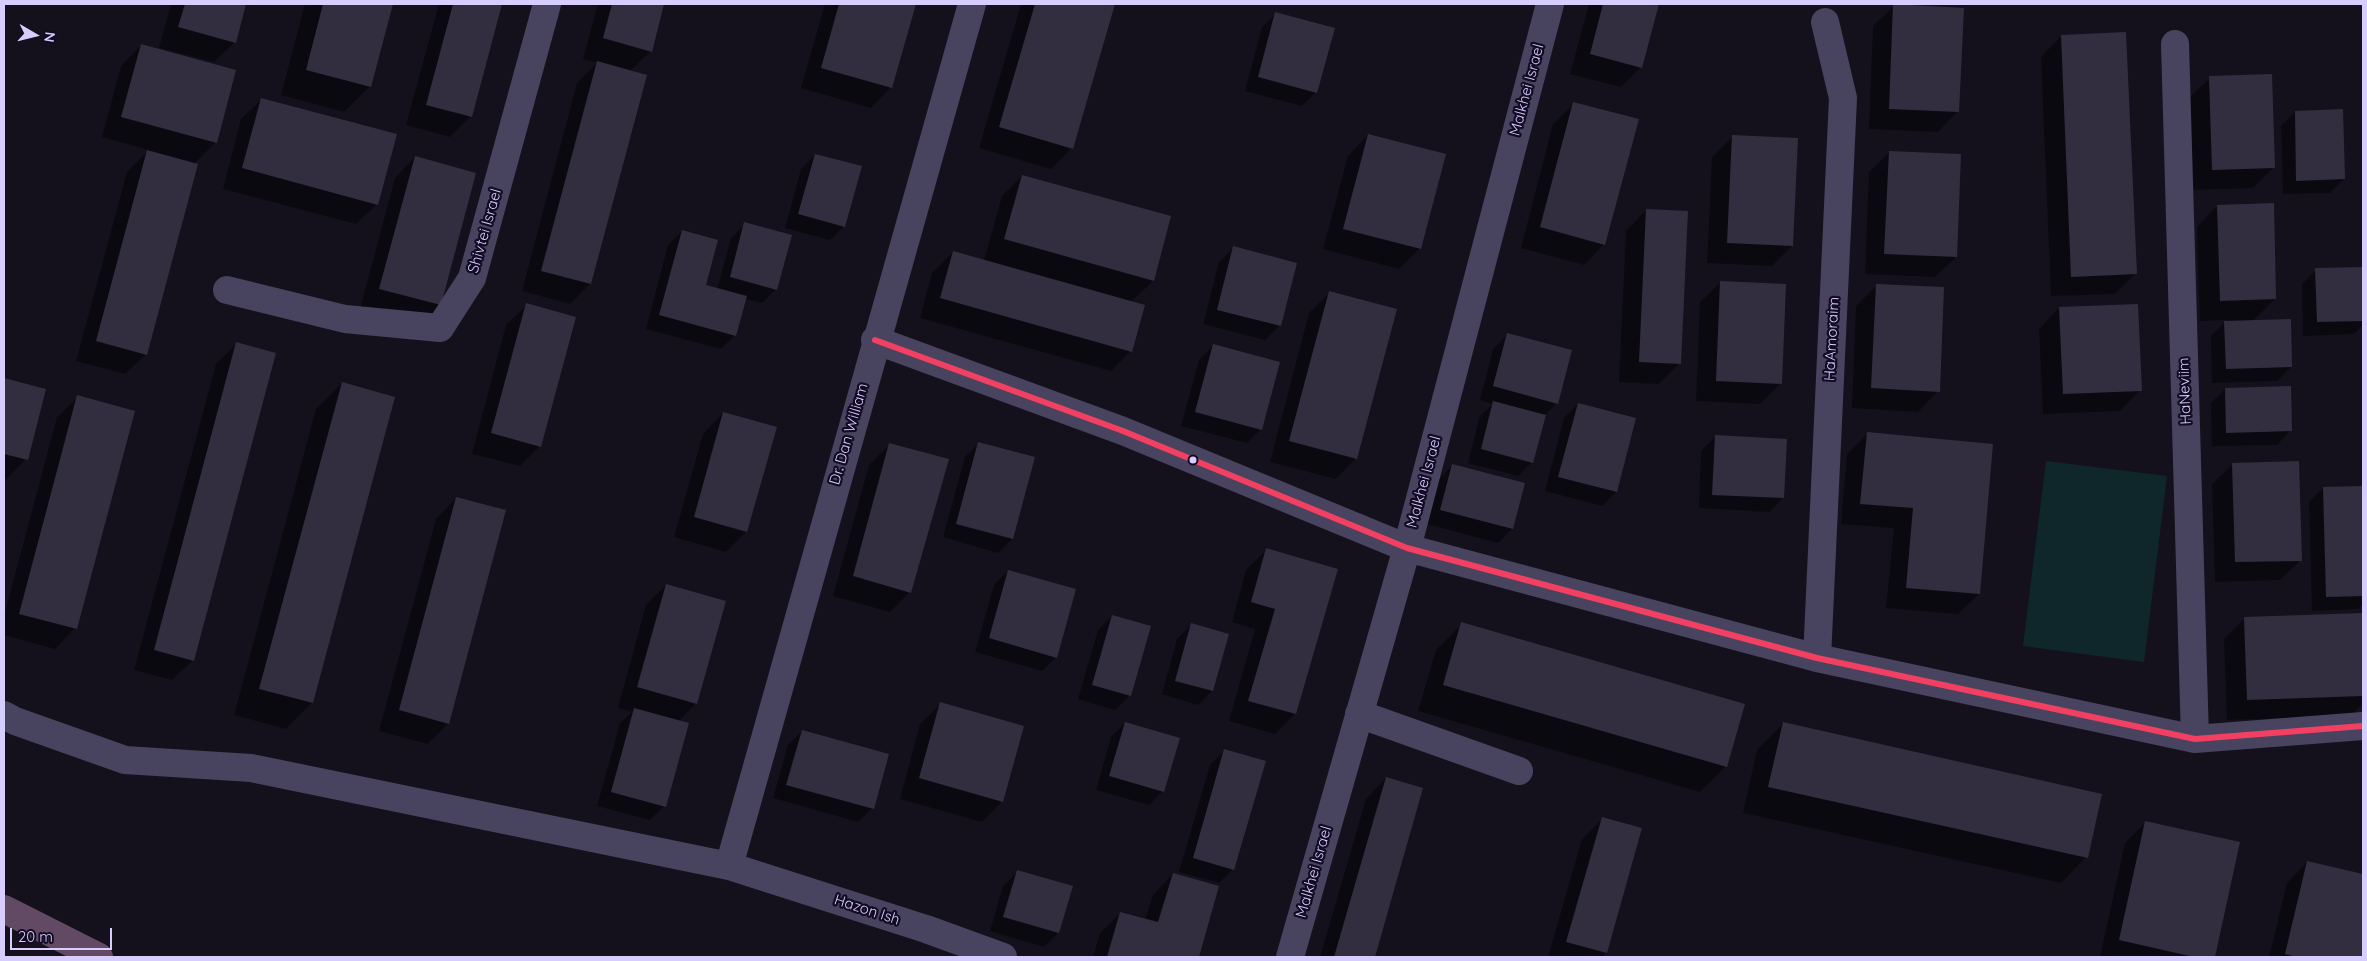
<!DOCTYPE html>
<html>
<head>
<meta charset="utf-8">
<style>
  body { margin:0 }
  #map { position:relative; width:2367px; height:961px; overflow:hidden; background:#14111d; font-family:Quicksand,sans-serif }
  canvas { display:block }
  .frame { position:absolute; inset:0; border:5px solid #d8cdff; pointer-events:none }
  .north { position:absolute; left:10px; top:10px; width:50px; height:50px; -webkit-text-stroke:4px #120b23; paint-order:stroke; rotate:98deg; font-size:14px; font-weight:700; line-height:20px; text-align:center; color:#d8cdff }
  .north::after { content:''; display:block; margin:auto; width:18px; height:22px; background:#d8cdff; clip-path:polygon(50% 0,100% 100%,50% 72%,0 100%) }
  .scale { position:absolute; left:10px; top:928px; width:102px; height:22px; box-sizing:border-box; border:2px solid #d8cdff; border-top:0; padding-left:6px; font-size:15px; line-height:18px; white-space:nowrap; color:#d8cdff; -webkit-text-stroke:4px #120b23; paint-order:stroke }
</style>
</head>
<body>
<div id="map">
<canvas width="2367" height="961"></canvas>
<div class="frame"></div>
<div class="north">N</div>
<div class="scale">20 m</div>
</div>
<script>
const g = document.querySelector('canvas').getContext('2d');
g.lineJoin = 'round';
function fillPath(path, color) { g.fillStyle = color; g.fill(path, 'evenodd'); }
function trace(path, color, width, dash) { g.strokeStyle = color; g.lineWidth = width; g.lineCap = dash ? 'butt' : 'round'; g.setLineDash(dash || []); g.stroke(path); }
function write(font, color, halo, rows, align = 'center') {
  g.font = font + ' Quicksand,sans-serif'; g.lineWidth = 4.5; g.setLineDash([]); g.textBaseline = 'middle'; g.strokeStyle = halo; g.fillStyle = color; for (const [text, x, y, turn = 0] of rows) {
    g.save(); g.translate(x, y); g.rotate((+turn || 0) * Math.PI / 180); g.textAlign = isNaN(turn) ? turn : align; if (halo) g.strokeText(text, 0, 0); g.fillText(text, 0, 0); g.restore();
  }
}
fillPath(new Path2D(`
  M 2046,461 L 2167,476 L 2144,662 L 2023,646 Z`), '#0f272b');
fillPath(new Path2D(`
  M 171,4 L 245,4 L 235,42 L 214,62 L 159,48 Z
  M 305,4 L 392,4 L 370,86 L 344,112 L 281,95 Z
  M 439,4 L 501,4 L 471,116 L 450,137 L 406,125 Z
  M 598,4 L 663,4 L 651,51 L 630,71 L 590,284 L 570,304 L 522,291 L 577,83 L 597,63 L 583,59 Z
  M 825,4 L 914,4 L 891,87 L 871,108 L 801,88 Z
  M 1021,4 L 1113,4 L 1072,148 L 1051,169 L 979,148 Z
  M 1589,4 L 1658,4 L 1641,67 L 1621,87 L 1570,74 Z
  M 1894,6 L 1958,111 L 1938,132 L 1869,129 L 1873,26 Z
  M 1276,13 L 1316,92 L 1302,106 L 1245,91 L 1262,27 Z
  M 2061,36 L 2136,273 L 2115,294 L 2051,296 L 2041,57 Z
  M 141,45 L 216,142 L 194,164 L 146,354 L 125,374 L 76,361 L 127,172 L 149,150 L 102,137 L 121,66 Z
  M 2210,78 L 2273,168 L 2253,188 L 2192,190 L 2189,98 Z
  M 262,99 L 377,204 L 356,224 L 223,189 L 241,119 Z
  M 1574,104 L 1604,244 L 1584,265 L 1521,248 L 1553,124 Z
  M 2295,112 L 2344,179 L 2330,193 L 2283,194 L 2281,126 Z
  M 1368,135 L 1420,248 L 1399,269 L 1323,249 L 1348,156 Z
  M 1733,136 L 1792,246 L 1772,266 L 1707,263 L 1712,157 Z
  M 1890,152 L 1956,257 L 1935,277 L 1865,274 L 1869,172 Z
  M 815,155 L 844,226 L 830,240 L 785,228 L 801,169 Z
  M 415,157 L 440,305 L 420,325 L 360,309 L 395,178 Z
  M 1022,176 L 1170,217 L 1153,281 L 1131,302 L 1131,351 L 1111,371 L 920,318 L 932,273 L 953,252 L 984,261 L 1002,196 Z
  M 2217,206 L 2275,299 L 2252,322 L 2291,367 L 2277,381 L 2212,383 L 2211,336 L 2227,320 L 2200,321 L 2197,227 Z
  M 1646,210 L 1680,363 L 1659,384 L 1619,382 L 1626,231 Z
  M 745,224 L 776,289 L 762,303 L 745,299 L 735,335 L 721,349 L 646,329 L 668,245 L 682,231 L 704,286 L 717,289 L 731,238 Z
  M 1233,248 L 1295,264 L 1279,326 L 1265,340 L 1203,324 L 1219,262 Z
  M 2363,268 L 2363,325 L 2354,334 L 2303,336 L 2302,284 L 2316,270 Z
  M 1721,282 L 1781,383 L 1760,404 L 1696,401 L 1700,302 Z
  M 1877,285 L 1938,391 L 1918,412 L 1852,408 L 1856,306 Z
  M 1329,293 L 1356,458 L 1336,479 L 1270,462 L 1309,313 Z
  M 527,305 L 540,446 L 520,466 L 472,454 L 506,325 Z
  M 2059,308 L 2140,390 L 2120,411 L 2043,414 L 2039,329 Z
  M 1507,335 L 1557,403 L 1544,416 L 1532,462 L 1518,476 L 1468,463 L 1480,416 L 1493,404 L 1480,400 L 1493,349 Z
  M 236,344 L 193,660 L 172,680 L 134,670 L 216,364 Z
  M 1213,346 L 1261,429 L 1247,443 L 1181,426 L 1199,360 Z
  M 4,379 L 45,390 L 26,459 L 6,480 L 4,479 Z
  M 342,383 L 312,703 L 286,729 L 234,715 L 316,409 Z
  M 2225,389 L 2291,430 L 2277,445 L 2212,446 L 2211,403 Z
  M 78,397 L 75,628 L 55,649 L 4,635 L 4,616 L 57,417 Z
  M 1578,404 L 1616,492 L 1602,506 L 1545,491 L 1564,418 Z
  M 723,413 L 746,532 L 726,552 L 674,537 L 703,434 Z
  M 1867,434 L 1979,594 L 1958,614 L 1886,608 L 1894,528 L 1841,524 L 1847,454 Z
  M 1715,437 L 1783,498 L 1769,512 L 1699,508 L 1701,451 Z
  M 979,443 L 1034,458 L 1012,539 L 998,553 L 943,537 L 965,457 Z
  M 890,444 L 910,592 L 890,612 L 833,596 L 869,465 Z
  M 2233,464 L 2301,560 L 2280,580 L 2215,582 L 2212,484 Z
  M 1453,465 L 1524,484 L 1512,529 L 1498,543 L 1427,524 L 1439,479 Z
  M 2363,487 L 2363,604 L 2358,609 L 2312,611 L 2309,502 L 2323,488 Z
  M 456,498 L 448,723 L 428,744 L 379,731 L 436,519 Z
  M 1267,549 L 1295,714 L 1275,734 L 1229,721 L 1255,629 L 1232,622 L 1246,570 Z
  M 1008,571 L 1056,657 L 1042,671 L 975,652 L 994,585 Z
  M 666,585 L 696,703 L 678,722 L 664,806 L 650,820 L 597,806 L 620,723 L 632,712 L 618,708 L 646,605 Z
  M 2363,615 L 2363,703 L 2351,716 L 2227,720 L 2224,639 L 2245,618 Z
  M 1112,616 L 1149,627 L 1129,696 L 1115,710 L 1078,699 L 1098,630 Z
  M 1462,624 L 1726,766 L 1700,792 L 1418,711 L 1436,650 Z
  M 1191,625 L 1212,691 L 1198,705 L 1162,694 L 1177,639 Z
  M 941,704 L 1002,801 L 982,822 L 900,799 L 920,724 Z
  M 1125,723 L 1163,791 L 1149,805 L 1096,790 L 1111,737 Z
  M 1783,724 L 2086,857 L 2061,883 L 1743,813 L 1757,750 Z
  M 802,731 L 872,808 L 858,822 L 773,798 L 788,745 Z
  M 1224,751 L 1233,869 L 1219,883 L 1179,872 L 1210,765 Z
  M 1386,778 L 1422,789 L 1374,957 L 1320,957 L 1366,799 Z
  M 1603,818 L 1606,953 L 1601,957 L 1548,957 L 1582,839 Z
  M 2146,822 L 2239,843 L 2214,957 L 2100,957 L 2125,843 Z
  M 2307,862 L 2363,875 L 2363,957 L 2269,957 L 2287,883 Z
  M 1017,872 L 1071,887 L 1058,933 L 1044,947 L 990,931 L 1003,886 Z
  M 1173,874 L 1217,887 L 1197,957 L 1093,957 L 1100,933 L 1120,913 L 1145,920 L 1153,895 Z`), '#0007');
fillPath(new Path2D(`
  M 185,4 L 246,4 L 236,43 L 178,27 Z
  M 323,4 L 393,4 L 371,87 L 306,70 Z
  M 453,4 L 502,4 L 472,117 L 426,105 Z
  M 612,4 L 664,4 L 652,52 L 603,38 Z
  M 839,4 L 916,4 L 892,88 L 821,68 Z
  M 1035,4 L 1115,4 L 1073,149 L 999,127 Z
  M 1603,4 L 1659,4 L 1642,68 L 1590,54 Z
  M 1893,4 L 1964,8 L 1959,112 L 1889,109 Z
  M 1275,12 L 1335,28 L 1317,93 L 1258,77 Z
  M 2126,32 L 2137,274 L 2071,277 L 2061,35 Z
  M 141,44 L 236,70 L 217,143 L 121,117 Z
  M 597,61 L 647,75 L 591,284 L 541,271 Z
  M 2272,74 L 2275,168 L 2212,170 L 2209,76 Z
  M 261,98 L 397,134 L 378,205 L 242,168 Z
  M 1573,102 L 1639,119 L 1605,245 L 1540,227 Z
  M 2343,109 L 2345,179 L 2296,181 L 2295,111 Z
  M 1368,134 L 1446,154 L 1421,249 L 1343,229 Z
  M 1732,135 L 1798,138 L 1793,246 L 1727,243 Z
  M 147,150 L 198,164 L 147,355 L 96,341 Z
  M 1889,151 L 1961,154 L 1957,257 L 1884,254 Z
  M 815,154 L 862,166 L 845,227 L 798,214 Z
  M 415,156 L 476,173 L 441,305 L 379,289 Z
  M 1022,175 L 1171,216 L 1154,281 L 1004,239 Z
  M 2274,203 L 2276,299 L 2220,301 L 2217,205 Z
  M 1646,209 L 1688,211 L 1681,364 L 1639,362 Z
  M 744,222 L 792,235 L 777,290 L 730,277 Z
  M 682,230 L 718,240 L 706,285 L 747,296 L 736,336 L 659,315 Z
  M 1233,246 L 1297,263 L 1281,326 L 1217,310 Z
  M 953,251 L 1145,305 L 1132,352 L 940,298 Z
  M 2363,267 L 2363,321 L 2317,322 L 2315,268 Z
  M 1720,281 L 1786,284 L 1782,384 L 1716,381 Z
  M 1876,284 L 1944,287 L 1940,392 L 1871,388 Z
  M 1329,291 L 1397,309 L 1357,459 L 1289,441 Z
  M 526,303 L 576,317 L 541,447 L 491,433 Z
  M 2138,304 L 2142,391 L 2063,394 L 2059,307 Z
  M 2291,319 L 2292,367 L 2226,369 L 2224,321 Z
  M 1507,333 L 1572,350 L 1558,404 L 1493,386 Z
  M 236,342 L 276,353 L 194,661 L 154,650 Z
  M 1213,344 L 1280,362 L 1262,430 L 1195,412 Z
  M 4,378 L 46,389 L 28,460 L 4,454 Z
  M 342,382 L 395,397 L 313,703 L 259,689 Z
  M 2291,386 L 2292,431 L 2226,433 L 2225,388 Z
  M 77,395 L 135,411 L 77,629 L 19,614 Z
  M 1493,401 L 1546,415 L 1533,463 L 1481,449 Z
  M 1578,403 L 1636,418 L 1617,492 L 1558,477 Z
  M 723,412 L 777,427 L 747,532 L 694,517 Z
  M 1867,432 L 1993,444 L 1980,594 L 1906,588 L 1913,508 L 1860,504 Z
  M 1715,435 L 1787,439 L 1784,498 L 1712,495 Z
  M 978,442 L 1035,457 L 1013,539 L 956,524 Z
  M 889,443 L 949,459 L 911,593 L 853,576 Z
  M 2299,461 L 2302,561 L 2235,562 L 2232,463 Z
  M 1452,464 L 1525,483 L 1513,529 L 1440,510 Z
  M 2363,486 L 2363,596 L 2326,597 L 2323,487 Z
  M 456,497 L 506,510 L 449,724 L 399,710 Z
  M 1266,548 L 1338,569 L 1296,714 L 1248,701 L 1275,609 L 1251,602 Z
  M 1008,570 L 1076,589 L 1057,658 L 989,638 Z
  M 666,584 L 726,601 L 697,704 L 637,687 Z
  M 2363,613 L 2363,696 L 2247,700 L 2244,617 Z
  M 1112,615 L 1151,626 L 1131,696 L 1092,685 Z
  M 1461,622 L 1745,704 L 1727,767 L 1443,685 Z
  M 1191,623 L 1229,634 L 1213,691 L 1175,681 Z
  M 940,702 L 1024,726 L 1003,802 L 919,778 Z
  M 634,708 L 689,723 L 666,807 L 611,792 Z
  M 1125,722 L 1180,738 L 1164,792 L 1109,776 Z
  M 1783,722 L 2102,794 L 2088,858 L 1768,787 Z
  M 802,730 L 889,754 L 874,809 L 786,785 Z
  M 1224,749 L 1266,761 L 1234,870 L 1193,858 Z
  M 1386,777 L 1423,788 L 1375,957 L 1334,957 Z
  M 1602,817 L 1642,828 L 1607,953 L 1566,942 Z
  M 2145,821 L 2240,842 L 2215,957 L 2194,957 L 2119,940 Z
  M 2307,861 L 2363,874 L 2363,957 L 2296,957 L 2285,954 Z
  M 1017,870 L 1073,886 L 1059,933 L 1003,917 Z
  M 1173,873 L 1219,886 L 1199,957 L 1107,957 L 1120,912 L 1158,922 Z`), '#322e40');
trace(new Path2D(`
  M 2175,44 L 2195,739
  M 227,290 L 345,319 L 440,328 L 472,278 L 547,4
  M 875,340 L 1123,431 L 1407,548 L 1817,658 L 2195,739 L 2363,726
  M 1817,658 L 1843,98 L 1825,22
  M 1359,714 L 1519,771
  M 4,715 L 15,721 L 125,760 L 251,768 L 729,866 L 926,929 L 1003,957
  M 729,866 L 972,4
  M 1290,957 L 1407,548 L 1550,4`), '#48445f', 28);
trace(new Path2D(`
  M 4,909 L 99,957`), '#634a64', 28);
trace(new Path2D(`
  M 875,340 L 1123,431 L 1407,548 L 1817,658 L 2195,739 L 2363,726`), '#f24062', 6);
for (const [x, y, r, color] of [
  [1193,460,4.5,"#d8cdff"]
]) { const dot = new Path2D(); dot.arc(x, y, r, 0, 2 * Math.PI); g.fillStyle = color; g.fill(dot); trace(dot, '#120b23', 2); }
write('15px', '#d8cdff', '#120b23', [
  ["Malkhei Israel",1527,90,-75],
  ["Shivtei Israel",485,231,-74],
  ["HaAmoraim",1832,339,-87],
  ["HaNeviim",2185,391,-92],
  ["Dr. Dan William",849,434,-74],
  ["Malkhei Israel",1424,482,-75],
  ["Malkhei Israel",1314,872,-74],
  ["Hazon Ish",867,910,18]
]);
</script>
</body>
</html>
